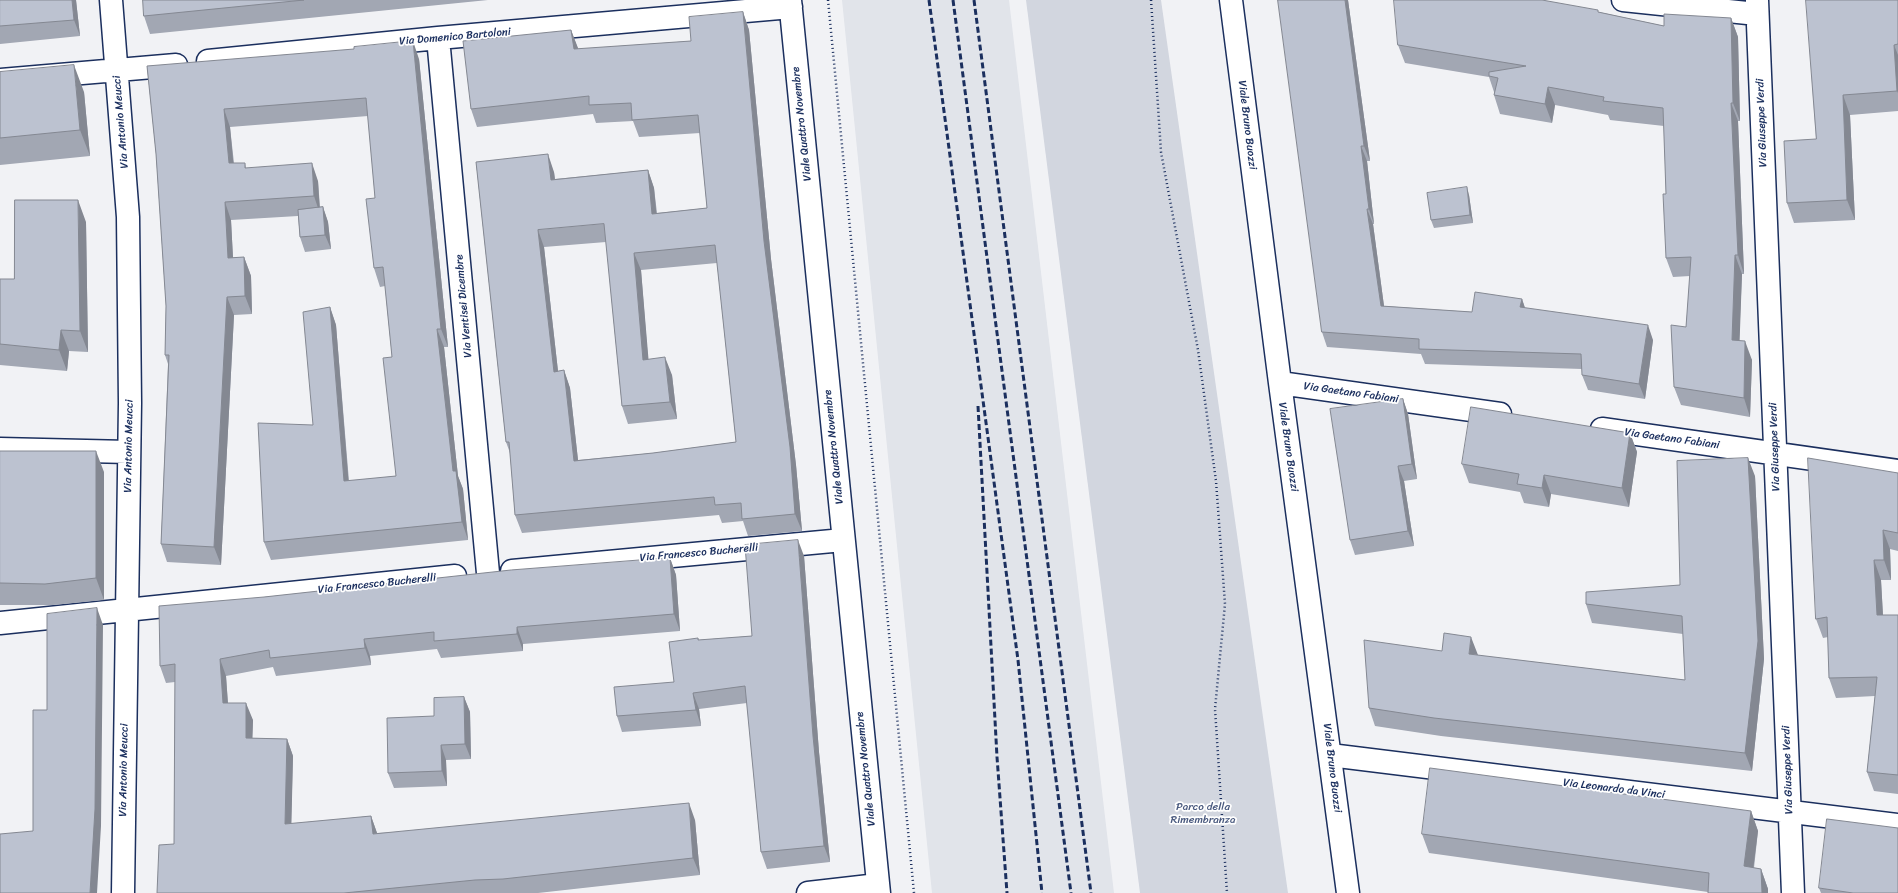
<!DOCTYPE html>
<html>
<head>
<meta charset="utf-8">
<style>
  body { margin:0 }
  canvas { display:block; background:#f1f2f5 }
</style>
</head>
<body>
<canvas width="1898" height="893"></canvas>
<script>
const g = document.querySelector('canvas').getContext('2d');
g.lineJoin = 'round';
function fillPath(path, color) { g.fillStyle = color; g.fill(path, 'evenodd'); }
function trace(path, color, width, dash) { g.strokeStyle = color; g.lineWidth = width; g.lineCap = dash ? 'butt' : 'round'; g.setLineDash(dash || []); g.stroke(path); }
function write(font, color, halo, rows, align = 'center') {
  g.font = font + ' Sriracha,sans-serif'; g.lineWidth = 3.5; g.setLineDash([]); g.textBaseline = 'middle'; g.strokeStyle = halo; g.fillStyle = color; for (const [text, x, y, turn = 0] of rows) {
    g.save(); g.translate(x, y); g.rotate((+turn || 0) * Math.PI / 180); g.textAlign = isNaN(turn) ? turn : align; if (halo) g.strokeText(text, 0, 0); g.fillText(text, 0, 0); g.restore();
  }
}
fillPath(new Path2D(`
  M 842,0 L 1009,0 L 1114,893 L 932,893 Z`), '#e1e4ea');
fillPath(new Path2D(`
  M 1026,0 L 1161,0 L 1288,893 L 1140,893 Z`), '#d2d6df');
const minor = new Path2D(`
  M 111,0 L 128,217 L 130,403 L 123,893
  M 790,0 L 879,893
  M 1231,0 L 1280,383 L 1348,893
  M 1623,0 L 1757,14
  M 1757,0 L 1793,893
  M 438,38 L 488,573
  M 208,61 L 438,38 L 791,7
  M 0,80 L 176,65
  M 1280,383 L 1500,414
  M 1602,429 L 1898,471
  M 0,449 L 129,452
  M 512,571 L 843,540
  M 0,623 L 455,576
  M 1330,755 L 1898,825
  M 808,893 L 878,885`);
trace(minor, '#1b2f5e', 25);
trace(new Path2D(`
  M 828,0 L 914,893
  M 1151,0 L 1161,152 L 1198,350 L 1216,481 L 1225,604 L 1215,709 L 1227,893`), '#1b2f5e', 2.5, [1, 3]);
trace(minor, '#fff', 22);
trace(new Path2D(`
  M 929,0 L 1018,660 L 1042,893
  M 953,0 L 1071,893
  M 974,0 L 1091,893
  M 978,406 L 997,757 L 1007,893`), '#1b2f5e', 3, [6, 3]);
fillPath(new Path2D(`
  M 0,0 L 76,0 L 80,36 L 0,44 Z
  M 143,0 L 488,0 L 150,34 L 144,16 Z
  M 1278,0 L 1348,0 L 1370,161 L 1367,161 L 1374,224 L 1373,224 L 1384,306 L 1472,312 L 1522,299 L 1525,308 L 1653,340 L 1645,399 L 1588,390 L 1582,375 L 1582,369 L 1425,364 L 1421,354 L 1327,347 L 1322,332 Z
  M 1898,0 L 1898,111 L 1850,115 L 1855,220 L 1794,223 L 1787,203 L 1816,139 Z
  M 743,12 L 749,30 L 771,259 L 796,465 L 802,531 L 748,536 L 743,521 L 722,523 L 719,515 L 522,533 L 515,515 L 510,453 L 506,442 L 476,162 L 554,172 L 555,179 L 648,170 L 654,188 L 657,213 L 707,208 L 700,133 L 639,137 L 633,121 L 596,123 L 593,114 L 477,127 L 471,109 L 571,30 L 578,49 L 691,41 ZM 606,242 L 622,406 L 628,424 L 677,419 L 672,375 L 648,359 L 641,270 L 717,263 L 736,442 L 653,453 L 578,460 L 570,388 L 564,370 L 558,371 L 544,247 Z
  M 1599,12 L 1664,26 L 1731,18 L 1738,37 L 1740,121 L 1738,121 L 1744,274 L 1742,274 L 1739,341 L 1752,360 L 1750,417 L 1681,405 L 1674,387 L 1686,327 L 1690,276 L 1673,277 L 1666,258 L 1666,194 L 1664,126 L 1610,120 L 1608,115 L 1555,105 L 1552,123 L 1500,114 L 1494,95 L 1494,92 L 1489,77 L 1405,63 L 1398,45 Z
  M 419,59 L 448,347 L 444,347 L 458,476 L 463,489 L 468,540 L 271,560 L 264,542 L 313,425 L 330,307 L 336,325 L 349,481 L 396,476 L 392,357 L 385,286 L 380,287 L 374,268 L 375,198 L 368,116 L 230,127 L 234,163 L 245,163 L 246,168 L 318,181 L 320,207 L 323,207 L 328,222 L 331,249 L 305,252 L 300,237 L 298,216 L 231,220 L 233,258 L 244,257 L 251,276 L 252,314 L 234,315 L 221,565 L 167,562 L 161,544 L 168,364 L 165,355 L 166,306 L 156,154 L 147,66 Z
  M 0,72 L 84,92 L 90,156 L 0,165 Z
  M 1469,195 L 1473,223 L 1434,228 L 1431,220 Z
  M 86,222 L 88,352 L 69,351 L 67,371 L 0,365 L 0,279 L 14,279 Z
  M 1403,399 L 1408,414 L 1417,479 L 1404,481 L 1414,546 L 1355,555 L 1350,540 Z
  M 1630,433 L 1637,452 L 1629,507 L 1551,494 L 1549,507 L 1524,503 L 1520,492 L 1469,483 L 1462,464 Z
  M 0,451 L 104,472 L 104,600 L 53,605 L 0,605 Z
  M 1898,473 L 1898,551 L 1890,549 L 1891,580 L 1881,580 L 1883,615 L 1898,615 L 1898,794 L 1874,791 L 1867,772 L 1875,696 L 1836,698 L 1829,678 L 1828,637 L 1823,638 L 1816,619 Z
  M 1755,476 L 1764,659 L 1752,771 L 1441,736 L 1375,726 L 1369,708 L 1442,651 L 1685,680 L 1683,634 L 1592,623 L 1586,604 L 1680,585 Z
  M 804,556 L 819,752 L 830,862 L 767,869 L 761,852 L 747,703 L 699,709 L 701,726 L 622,732 L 617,716 L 674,682 L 698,638 L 699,640 L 752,636 Z
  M 670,558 L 676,575 L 680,631 L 523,644 L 523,651 L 441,658 L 437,649 L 370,656 L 371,665 L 276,676 L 273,667 L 226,676 L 228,703 L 253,720 L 252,738 L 287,739 L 293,756 L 291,824 L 371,816 L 377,833 L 695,820 L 700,875 L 538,893 L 157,893 L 174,844 L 175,682 L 166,683 L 160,666 L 264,597 Z
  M 464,697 L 470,712 L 471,759 L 446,760 L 447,786 L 394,788 L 388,773 L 434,716 Z
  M 1751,811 L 1758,831 L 1754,868 L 1761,869 L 1768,889 L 1768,893 L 1708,893 L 1708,892 L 1429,853 L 1422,834 Z
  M 1819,888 L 1898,893 L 1821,893 Z`), '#a2a7b3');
fillPath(new Path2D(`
  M 72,0 L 76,0 L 80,36 L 74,20 Z
  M 1345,0 L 1348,0 L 1370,161 L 1364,146 Z
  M 743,12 L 749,30 L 771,259 L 796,465 L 802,531 L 795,514 L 764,241 Z
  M 1731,18 L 1738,37 L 1740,121 L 1733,103 Z
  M 571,30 L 578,48 L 580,67 L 574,49 Z
  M 413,41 L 419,59 L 448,347 L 441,329 Z
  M 1894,45 L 1898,55 L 1898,93 L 1897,91 Z
  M 74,65 L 84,92 L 90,156 L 80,130 Z
  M 1548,87 L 1555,105 L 1552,123 L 1545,104 Z
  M 1843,95 L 1850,115 L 1855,220 L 1847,200 Z
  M 1731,103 L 1738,121 L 1744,274 L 1738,255 Z
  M 224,109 L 230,127 L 235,181 L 229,163 Z
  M 1361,146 L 1367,161 L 1374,224 L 1369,209 Z
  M 548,154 L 554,172 L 557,197 L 551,180 Z
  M 312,163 L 318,181 L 320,214 L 314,196 Z
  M 648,170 L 654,188 L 658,231 L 652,214 Z
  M 1467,187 L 1469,195 L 1473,223 L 1470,215 Z
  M 78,200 L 86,222 L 88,352 L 80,331 Z
  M 225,202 L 231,220 L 234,277 L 228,258 Z
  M 323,207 L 328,222 L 331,249 L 325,235 Z
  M 1367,209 L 1373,224 L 1386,321 L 1381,306 Z
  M 538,230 L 544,247 L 560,389 L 554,372 Z
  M 634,253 L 641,270 L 650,377 L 643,360 Z
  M 1735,255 L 1742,274 L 1739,358 L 1732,340 Z
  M 244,257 L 251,276 L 252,314 L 245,296 Z
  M 227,297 L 234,315 L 221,565 L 214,547 Z
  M 1522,299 L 1527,314 L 1520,307 Z
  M 330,307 L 336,325 L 350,500 L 344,481 Z
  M 1648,325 L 1653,340 L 1645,399 L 1639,384 Z
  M 437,329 L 444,347 L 458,476 L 463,489 L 468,540 L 462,522 L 453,471 Z
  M 61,330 L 69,351 L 67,371 L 59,350 Z
  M 1745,341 L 1752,360 L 1750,417 L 1744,398 Z
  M 665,357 L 672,375 L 677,419 L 670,402 Z
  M 564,370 L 570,388 L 580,478 L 574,461 Z
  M 1403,399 L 1408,414 L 1417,479 L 1412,464 Z
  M 1630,433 L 1637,452 L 1629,507 L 1622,488 Z
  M 96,451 L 104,472 L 104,600 L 96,578 Z
  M 1748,458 L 1755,476 L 1764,659 L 1752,771 L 1745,753 Z
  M 1398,466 L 1404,481 L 1414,546 L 1408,531 Z
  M 1544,475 L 1551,494 L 1549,507 L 1542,488 Z
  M 1883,530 L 1890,549 L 1891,580 L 1884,560 Z
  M 798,540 L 804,556 L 819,752 L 830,862 L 824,846 L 813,736 Z
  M 670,558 L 676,575 L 680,631 L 674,614 Z
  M 1874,560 L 1881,580 L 1884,635 L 1877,615 Z
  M 97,608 L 103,625 L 101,826 L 97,893 L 90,893 Z
  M 517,627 L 523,644 L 523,651 L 517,634 Z
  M 1471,637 L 1478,655 L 1469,654 Z
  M 364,639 L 370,656 L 371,665 L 365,648 Z
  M 220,659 L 226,676 L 229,720 L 223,703 Z
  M 693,693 L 699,709 L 701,726 L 696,710 Z
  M 464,697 L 470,712 L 471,759 L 465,744 Z
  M 246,703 L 253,720 L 252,755 L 246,738 Z
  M 287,739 L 293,756 L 291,841 L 285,824 Z
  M 441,745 L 446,760 L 447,786 L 442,771 Z
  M 689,803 L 695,820 L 700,875 L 693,858 Z
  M 1751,811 L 1758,831 L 1751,886 L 1744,866 Z
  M 371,816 L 377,833 L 373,834 Z
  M 1761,869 L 1768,889 L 1768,893 L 1762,893 Z`), '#848892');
const building = new Path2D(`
  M 0,0 L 72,0 L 74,20 L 0,26 Z
  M 143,0 L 304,0 L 144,16 Z
  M 1278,0 L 1345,0 L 1364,146 L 1361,146 L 1369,209 L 1367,209 L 1381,306 L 1472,312 L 1475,292 L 1522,299 L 1520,307 L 1648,325 L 1639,384 L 1582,375 L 1581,354 L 1419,349 L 1419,339 L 1322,332 Z
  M 1394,0 L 1542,0 L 1598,10 L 1598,12 L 1664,26 L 1664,14 L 1731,18 L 1733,103 L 1731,103 L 1738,255 L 1735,255 L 1732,340 L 1745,341 L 1744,398 L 1674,387 L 1671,325 L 1686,327 L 1691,257 L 1666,258 L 1663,194 L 1666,194 L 1663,108 L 1603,101 L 1604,97 L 1548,87 L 1545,104 L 1494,95 L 1498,78 L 1489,76 L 1489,72 L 1526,66 L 1398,45 Z
  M 1806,0 L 1898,0 L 1898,44 L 1894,45 L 1897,91 L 1843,95 L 1847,200 L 1787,203 L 1784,141 L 1816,139 Z
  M 743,12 L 764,241 L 790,447 L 795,514 L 742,519 L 741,503 L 715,505 L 714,497 L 515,515 L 509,442 L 506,442 L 476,162 L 548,154 L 551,180 L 648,170 L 652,214 L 707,208 L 698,115 L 632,120 L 631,103 L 589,105 L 589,96 L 471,109 L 463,41 L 571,30 L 574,49 L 691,41 L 689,17 ZM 604,224 L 622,406 L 670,402 L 665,357 L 643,360 L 634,253 L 715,245 L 736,442 L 653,453 L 574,461 L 564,370 L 554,372 L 538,230 Z
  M 413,41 L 441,329 L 437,329 L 453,471 L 456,471 L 462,522 L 264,542 L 258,423 L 313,425 L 303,312 L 330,307 L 344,481 L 396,476 L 383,358 L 392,357 L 383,267 L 374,268 L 366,199 L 375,198 L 366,98 L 224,109 L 229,163 L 245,163 L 245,168 L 312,163 L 314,196 L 225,202 L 228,258 L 244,257 L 245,296 L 227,297 L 214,547 L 161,544 L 169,355 L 165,355 L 166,306 L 156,154 L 147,66 L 354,49 L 354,47 Z
  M 74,65 L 80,130 L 0,138 L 0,72 Z
  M 1467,187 L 1470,215 L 1431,220 L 1427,193 Z
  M 15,200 L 78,200 L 80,331 L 61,330 L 59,350 L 0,344 L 0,279 L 14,279 Z
  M 323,207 L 325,235 L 300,237 L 298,210 Z
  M 1403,399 L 1412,464 L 1398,466 L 1408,531 L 1350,540 L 1330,409 Z
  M 1471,407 L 1630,433 L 1622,488 L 1544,475 L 1542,488 L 1517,484 L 1519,474 L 1462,464 Z
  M 0,451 L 96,451 L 96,578 L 45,584 L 0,583 Z
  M 1748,458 L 1758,641 L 1745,753 L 1434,718 L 1369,708 L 1364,640 L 1442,651 L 1444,633 L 1471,637 L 1469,654 L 1685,680 L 1682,616 L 1586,604 L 1586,592 L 1680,585 L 1677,461 Z
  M 1808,458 L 1898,473 L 1898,533 L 1883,530 L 1884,560 L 1874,560 L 1877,615 L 1898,615 L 1898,775 L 1867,772 L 1877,677 L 1829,678 L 1827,617 L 1816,619 Z
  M 798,540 L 813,736 L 824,846 L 761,852 L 745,686 L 693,693 L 696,710 L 617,716 L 614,687 L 674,682 L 669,642 L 698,638 L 698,640 L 752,636 L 745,545 Z
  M 670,558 L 674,614 L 517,627 L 517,634 L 434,641 L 434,632 L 364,639 L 365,648 L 270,658 L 269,650 L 220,659 L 223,703 L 246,703 L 246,738 L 287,739 L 285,824 L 371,816 L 373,834 L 689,803 L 693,858 L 503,879 L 475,880 L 344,893 L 157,893 L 159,845 L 174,844 L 175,664 L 160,666 L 159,606 L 264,597 L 511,570 Z
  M 97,608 L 95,809 L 90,893 L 0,893 L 0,834 L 33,831 L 33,710 L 47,710 L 47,614 Z
  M 464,697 L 465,744 L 441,745 L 442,771 L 388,773 L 387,718 L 434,716 L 434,698 Z
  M 1430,768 L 1751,811 L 1744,866 L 1761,869 L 1762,893 L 1708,893 L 1709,873 L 1422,834 Z
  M 1827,819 L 1898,828 L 1898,893 L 1853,893 L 1819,888 Z`);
fillPath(building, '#bcc2d0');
trace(building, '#848892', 1);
write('11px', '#1b2f5e', '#fff', [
  ["Via Domenico Bartoloni",455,37,-5],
  ["Via Antonio Meucci",121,122,-95],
  ["Via Giuseppe Verdi",1762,123,-92],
  ["Viale Quattro Novembre",802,124,-96],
  ["Viale Bruno Buozzi",1247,125,83],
  ["Via Ventisei Dicembre",464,306,-95],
  ["Via Gaetano Fabiani",1351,393,8],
  ["Via Gaetano Fabiani",1672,439,8],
  ["Via Antonio Meucci",129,446,-89],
  ["Viale Quattro Novembre",834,447,-96],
  ["Viale Bruno Buozzi",1288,447,82],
  ["Via Giuseppe Verdi",1775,447,-92],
  ["Via Francesco Bucherelli",699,553,-5],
  ["Via Francesco Bucherelli",377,584,-6],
  ["Viale Bruno Buozzi",1332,768,83],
  ["Viale Quattro Novembre",866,769,-96],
  ["Via Antonio Meucci",124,770,-89],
  ["Via Giuseppe Verdi",1788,770,-92],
  ["Via Leonardo da Vinci",1614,789,7]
]);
write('11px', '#49597e', '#fff', [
  ["Parco della",1203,807],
  ["Rimembranza",1203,820]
]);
</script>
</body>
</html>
